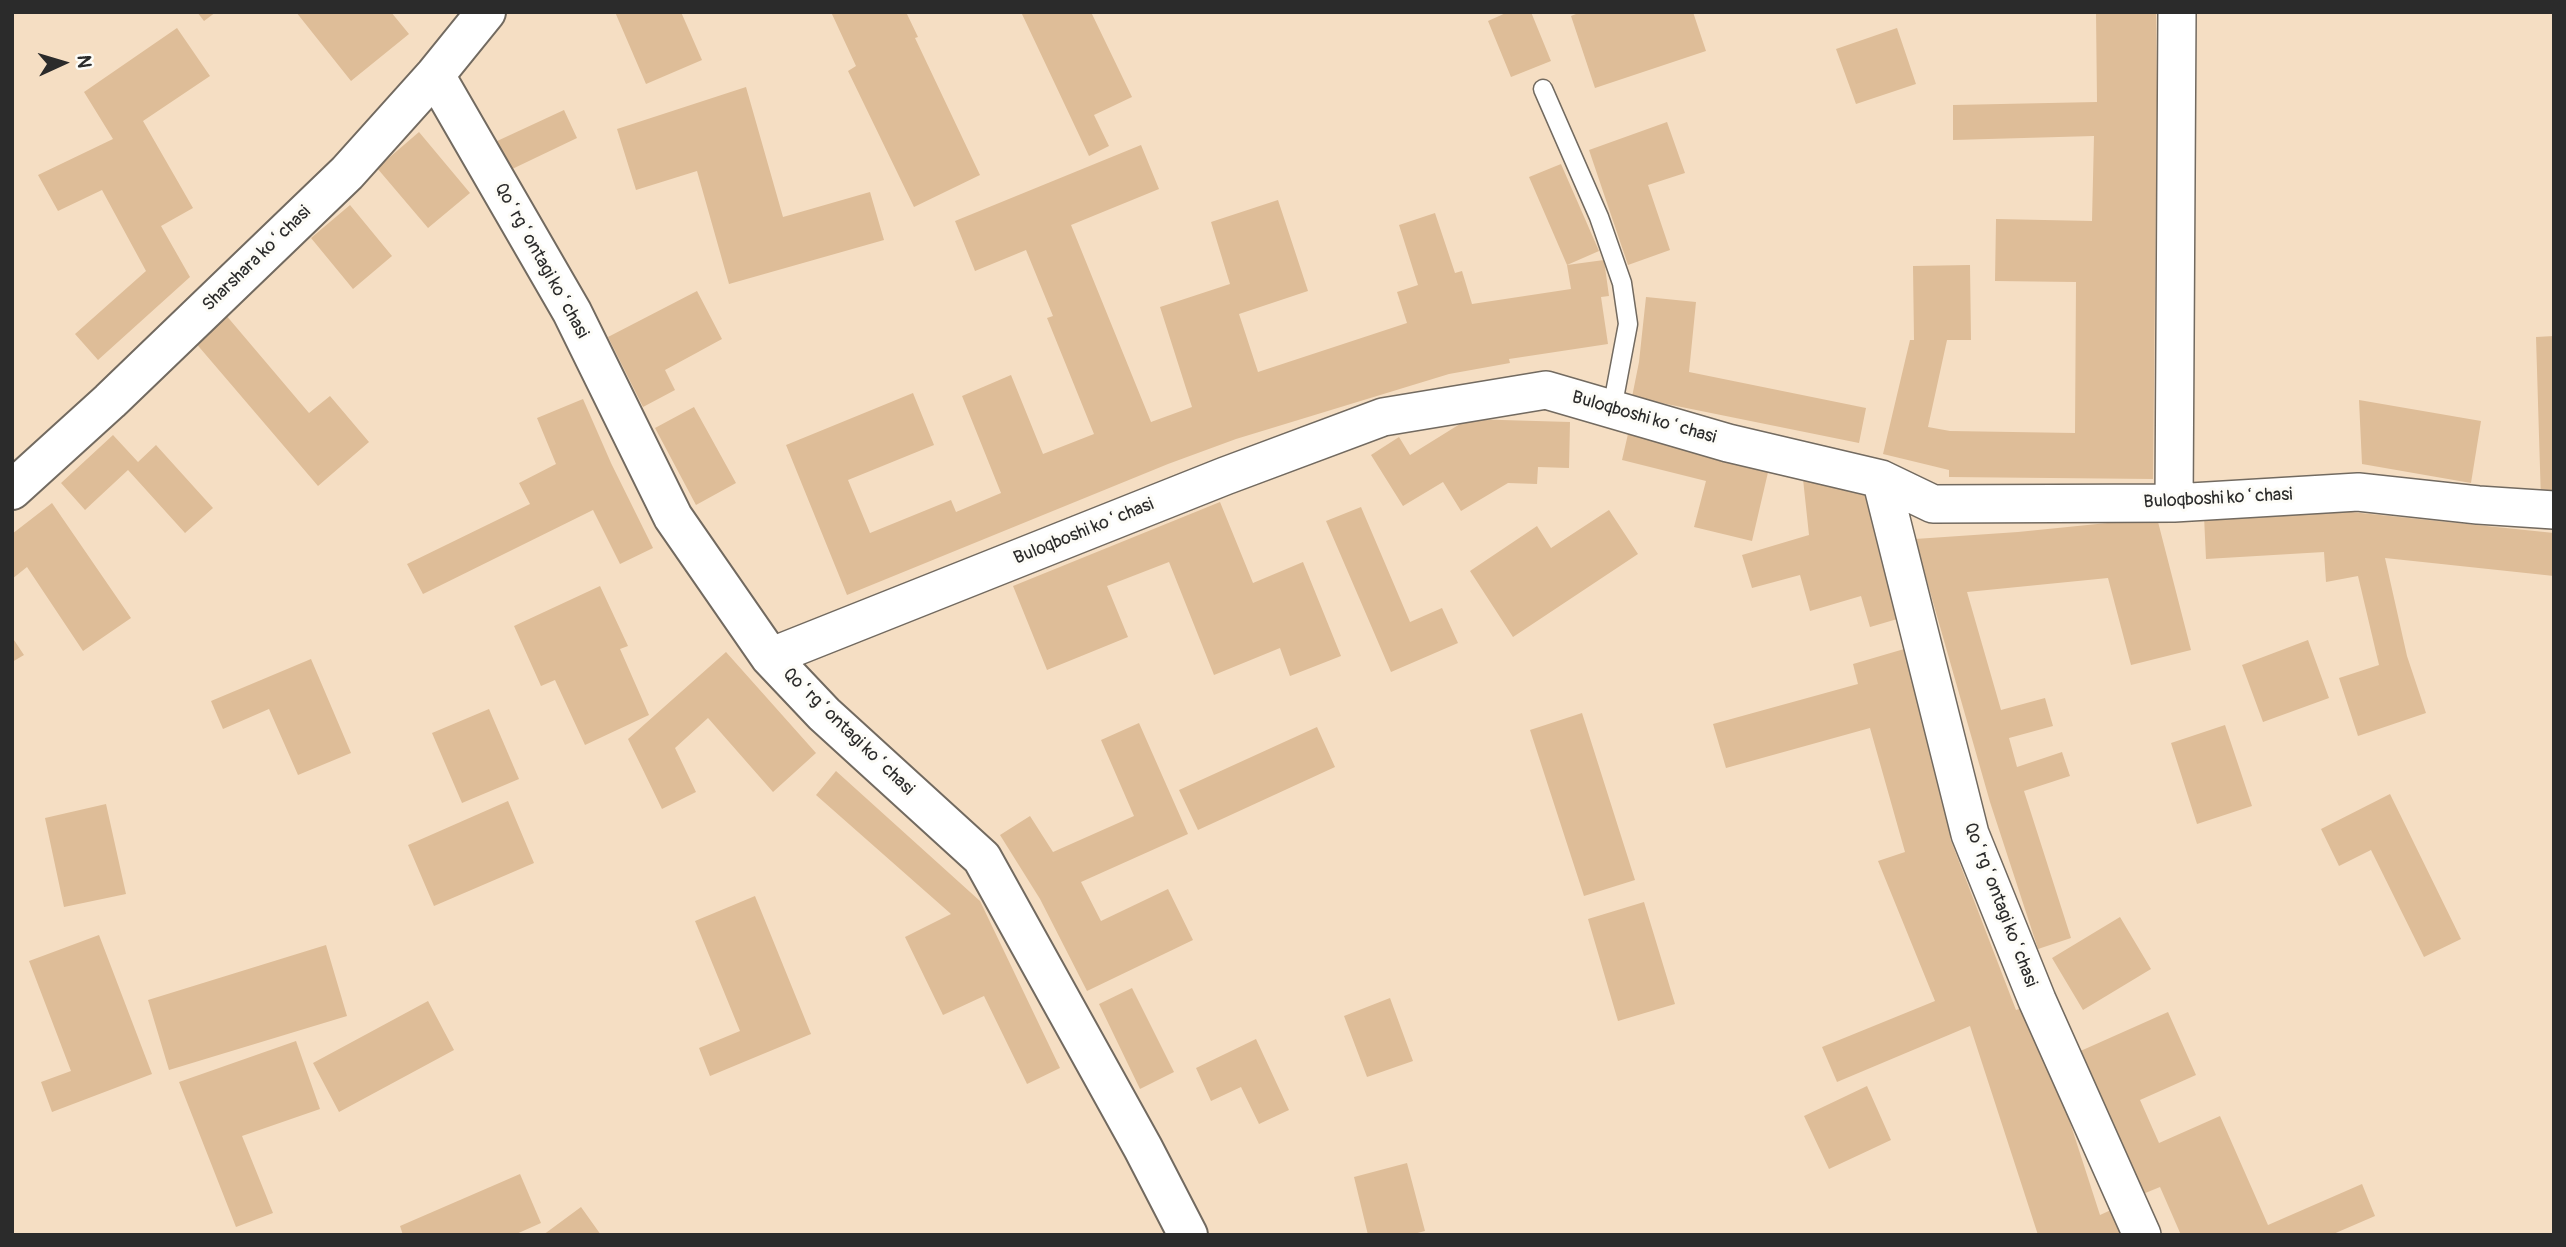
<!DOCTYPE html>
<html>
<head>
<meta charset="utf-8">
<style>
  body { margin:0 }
  #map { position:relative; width:2566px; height:1247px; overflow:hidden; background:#f5dec3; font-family:Pangolin,sans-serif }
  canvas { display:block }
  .frame { position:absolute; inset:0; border:14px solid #2b2b2b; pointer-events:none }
  .north { position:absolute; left:28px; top:28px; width:70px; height:70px; -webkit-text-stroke:5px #fdfcf7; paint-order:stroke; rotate:86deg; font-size:19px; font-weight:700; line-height:28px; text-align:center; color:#2b2b2b }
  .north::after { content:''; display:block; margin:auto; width:24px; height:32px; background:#2b2b2b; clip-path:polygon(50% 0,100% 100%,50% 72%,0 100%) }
</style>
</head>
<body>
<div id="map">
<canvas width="2566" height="1247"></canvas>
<div class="frame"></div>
<div class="north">N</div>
</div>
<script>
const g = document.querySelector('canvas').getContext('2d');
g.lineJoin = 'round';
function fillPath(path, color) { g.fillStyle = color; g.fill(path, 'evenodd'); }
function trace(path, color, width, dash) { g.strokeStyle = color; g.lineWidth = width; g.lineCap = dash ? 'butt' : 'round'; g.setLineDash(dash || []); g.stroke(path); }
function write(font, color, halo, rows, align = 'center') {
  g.font = font + ' Pangolin,sans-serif'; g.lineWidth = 6; g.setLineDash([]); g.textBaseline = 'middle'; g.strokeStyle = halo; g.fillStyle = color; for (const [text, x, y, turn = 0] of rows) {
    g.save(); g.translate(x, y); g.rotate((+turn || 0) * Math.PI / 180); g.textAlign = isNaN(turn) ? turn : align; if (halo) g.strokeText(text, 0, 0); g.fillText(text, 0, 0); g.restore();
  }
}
fillPath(new Path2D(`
  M 197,12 L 216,12 L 204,21 Z
  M 296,12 L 391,12 L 409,34 L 351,81 Z
  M 615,12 L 681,12 L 702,60 L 646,84 Z
  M 831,12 L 906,12 L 918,37 L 915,38 L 980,175 L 914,207 L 848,71 L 856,66 Z
  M 1021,12 L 1091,12 L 1132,97 L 1094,115 L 1109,146 L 1089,156 Z
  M 1508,12 L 1531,12 L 1551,61 L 1511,77 L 1488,21 Z
  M 1581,12 L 1693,12 L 1706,51 L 1595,88 L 1571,16 Z
  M 2096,12 L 2156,12 L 2157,101 L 2153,479 L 1949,477 L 1949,470 L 1883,454 L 1910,340 L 1914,340 L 1913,266 L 1970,265 L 1971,340 L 1947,340 L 1928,427 L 1950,431 L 2075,433 L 2076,282 L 1995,281 L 1996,219 L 2092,221 L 2094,136 L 1953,140 L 1953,105 L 2097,102 Z
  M 177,28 L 210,76 L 143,121 L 193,208 L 161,226 L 190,277 L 98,360 L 75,334 L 146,271 L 102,190 L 58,211 L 38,175 L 113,139 L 84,92 Z
  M 1897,28 L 1916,84 L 1856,104 L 1836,49 Z
  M 746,87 L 783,217 L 870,192 L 884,240 L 729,284 L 697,171 L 636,190 L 617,129 Z
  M 564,110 L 577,138 L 508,171 L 495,142 Z
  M 1667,122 L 1685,173 L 1648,185 L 1670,250 L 1628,265 L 1589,150 Z
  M 419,132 L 470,193 L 428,228 L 377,168 Z
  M 1141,145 L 1159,189 L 1071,225 L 1151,422 L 1192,407 L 1160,307 L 1230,284 L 1211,222 L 1278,200 L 1308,291 L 1239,314 L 1258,372 L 1407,323 L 1397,292 L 1418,285 L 1399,225 L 1435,213 L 1455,273 L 1462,271 L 1472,304 L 1571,289 L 1567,265 L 1604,260 L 1609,296 L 1601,297 L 1608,344 L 1509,359 L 1510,363 L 1449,374 L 1236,439 L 1168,464 L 847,595 L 786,445 L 913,393 L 934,445 L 848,480 L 870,533 L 951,500 L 956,512 L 1001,493 L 962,396 L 1011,375 L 1043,454 L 1094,434 L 1047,318 L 1053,316 L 1026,250 L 975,271 L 955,221 Z
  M 1561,164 L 1599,251 L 1567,265 L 1529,177 Z
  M 350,205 L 392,256 L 353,289 L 311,238 Z
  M 697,291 L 722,339 L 665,370 L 675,390 L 643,407 L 608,337 Z
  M 1646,297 L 1696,302 L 1689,372 L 1866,408 L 1859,443 L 1632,397 L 1639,362 Z
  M 225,314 L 309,413 L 330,396 L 369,442 L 318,486 L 194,341 Z
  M 2554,336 L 2554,502 L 2541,501 L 2536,337 Z
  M 583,399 L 611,463 L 653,548 L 620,564 L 593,510 L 423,594 L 407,564 L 530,504 L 519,483 L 556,464 L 537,418 Z
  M 2359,400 L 2481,421 L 2471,483 L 2362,464 Z
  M 694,407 L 736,483 L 696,505 L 655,428 Z
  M 1468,419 L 1570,422 L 1569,468 L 1538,467 L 1537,484 L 1508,483 L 1461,511 L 1443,482 L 1403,506 L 1371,455 L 1399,437 L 1410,455 Z
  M 1628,434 L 1769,468 L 1752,541 L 1694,527 L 1706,481 L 1622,460 Z
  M 113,435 L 138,462 L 156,445 L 213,508 L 185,533 L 128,470 L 85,510 L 61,483 Z
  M 1803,479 L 1877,493 L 1911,615 L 1870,627 L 1861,596 L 1810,611 L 1800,575 L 1752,588 L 1742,555 L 1809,535 Z
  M 1220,502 L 1253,583 L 1303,562 L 1341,656 L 1290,676 L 1280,648 L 1214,675 L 1169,562 L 1107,586 L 1128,637 L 1047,670 L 1013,586 Z
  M 52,503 L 131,618 L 83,651 L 27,567 L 12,579 L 12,534 Z
  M 1361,507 L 1410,622 L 1442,608 L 1458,643 L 1391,672 L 1326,521 Z
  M 2322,509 L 2554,533 L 2554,576 L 2385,558 L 2407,656 L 2426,713 L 2358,736 L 2339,678 L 2379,665 L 2358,576 L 2326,582 L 2324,552 L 2206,559 L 2204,516 Z
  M 1609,510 L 1638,554 L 1513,637 L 1470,571 L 1537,526 L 1551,548 Z
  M 2157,518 L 2191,650 L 2131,665 L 2108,578 L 1967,592 L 2001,710 L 2045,698 L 2053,726 L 2009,738 L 2017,767 L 2062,752 L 2070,776 L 2024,791 L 2071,938 L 2038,949 L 1990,802 L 1915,539 L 2018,532 Z
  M 600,586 L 628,646 L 620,649 L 649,715 L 585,745 L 555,680 L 541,686 L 514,626 Z
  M 12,637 L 24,655 L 12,662 Z
  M 2308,640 L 2329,698 L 2263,722 L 2242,665 Z
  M 1911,647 L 1963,834 L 1950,838 L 2016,1010 L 2032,1005 L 2100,1215 L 2111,1210 L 2121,1235 L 2038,1235 L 1970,1026 L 1837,1082 L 1822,1047 L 1935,1001 L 1878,861 L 1905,852 L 1870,728 L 1726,768 L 1713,724 L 1858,684 L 1853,664 Z
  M 726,652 L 816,753 L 773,792 L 708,718 L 675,748 L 696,792 L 662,809 L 628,739 Z
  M 311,659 L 351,753 L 298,775 L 269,709 L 223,729 L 211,701 Z
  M 489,709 L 519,779 L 462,803 L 432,733 Z
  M 1582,713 L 1635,880 L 1584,896 L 1530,730 Z
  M 1139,723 L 1188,834 L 1081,882 L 1101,921 L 1168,889 L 1193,940 L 1087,991 L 1040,899 L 1000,835 L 1030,816 L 1053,852 L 1134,816 L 1101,740 Z
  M 2225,725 L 2252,806 L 2197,824 L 2171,743 Z
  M 1317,727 L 1335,767 L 1198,830 L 1179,790 Z
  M 836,771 L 980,901 L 1060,1068 L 1027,1084 L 984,996 L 943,1015 L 905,937 L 951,914 L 816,795 Z
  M 2390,794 L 2461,939 L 2424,957 L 2371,850 L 2339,866 L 2321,829 Z
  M 508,801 L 534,863 L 434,906 L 408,845 Z
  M 106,804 L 126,894 L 64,907 L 45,818 Z
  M 755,896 L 811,1034 L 710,1076 L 699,1048 L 740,1031 L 695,921 Z
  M 1644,902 L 1675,1004 L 1618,1021 L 1588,919 Z
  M 2120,917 L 2151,969 L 2083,1010 L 2052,958 Z
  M 99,935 L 152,1074 L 52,1112 L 41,1082 L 71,1071 L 29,961 Z
  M 326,945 L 347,1016 L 169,1070 L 148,1000 Z
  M 1132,988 L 1174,1072 L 1140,1089 L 1099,1004 Z
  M 1390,998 L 1413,1061 L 1367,1077 L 1344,1016 Z
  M 428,1001 L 454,1050 L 339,1112 L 313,1063 Z
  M 2168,1012 L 2196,1075 L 2140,1100 L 2159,1143 L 2220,1116 L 2268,1225 L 2362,1184 L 2375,1216 L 2331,1235 L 2181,1235 L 2160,1187 L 2138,1196 L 2076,1053 Z
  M 1256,1039 L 1289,1110 L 1259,1124 L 1241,1087 L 1211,1101 L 1196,1068 Z
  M 296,1041 L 320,1109 L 242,1136 L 273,1213 L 236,1227 L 179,1082 Z
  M 1867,1086 L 1891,1140 L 1829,1169 L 1804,1116 Z
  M 1407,1163 L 1425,1231 L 1410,1235 L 1368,1235 L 1354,1177 Z
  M 520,1174 L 541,1223 L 514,1235 L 403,1235 L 400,1226 Z
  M 581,1207 L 601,1235 L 543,1235 Z`), '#debd98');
const service = new Path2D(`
  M 1543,89 L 1599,217 L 1622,283 L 1628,324 L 1612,409`);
const minor = new Path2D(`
  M 1881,479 L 1970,834 L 2037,1000 L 2142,1235
  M 2174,503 L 2177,12
  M 770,657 L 1225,476 L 1383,417 L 1546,390 L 1728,443 L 1881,479 L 1933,504 L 2174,503 L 2358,492 L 2478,505 L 2554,510`);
const tertiary = new Path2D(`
  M 435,75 L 572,312 L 673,517 L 770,657 L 824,714 L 982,858 L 1143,1148 L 1188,1235
  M 12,490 L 110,401 L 347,173 L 435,75 L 486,12`);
trace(service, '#726a60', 21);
trace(minor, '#726a60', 40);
trace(tertiary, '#726a60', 42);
trace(service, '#fff', 18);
trace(minor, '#fff', 37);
trace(tertiary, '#fff', 38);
write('18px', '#2b2b2b', '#fdfcf7', [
  ["Sharshara koʻchasi",257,259,-44],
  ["Qoʻrgʻontagi koʻchasi",541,261,61],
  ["Buloqboshi koʻchasi",1644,418,16],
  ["Buloqboshi koʻchasi",2218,499,-3],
  ["Buloqboshi koʻchasi",1084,532,-22],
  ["Qoʻrgʻontagi koʻchasi",848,732,44],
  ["Qoʻrgʻontagi koʻchasi",2000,905,69]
]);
</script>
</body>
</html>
